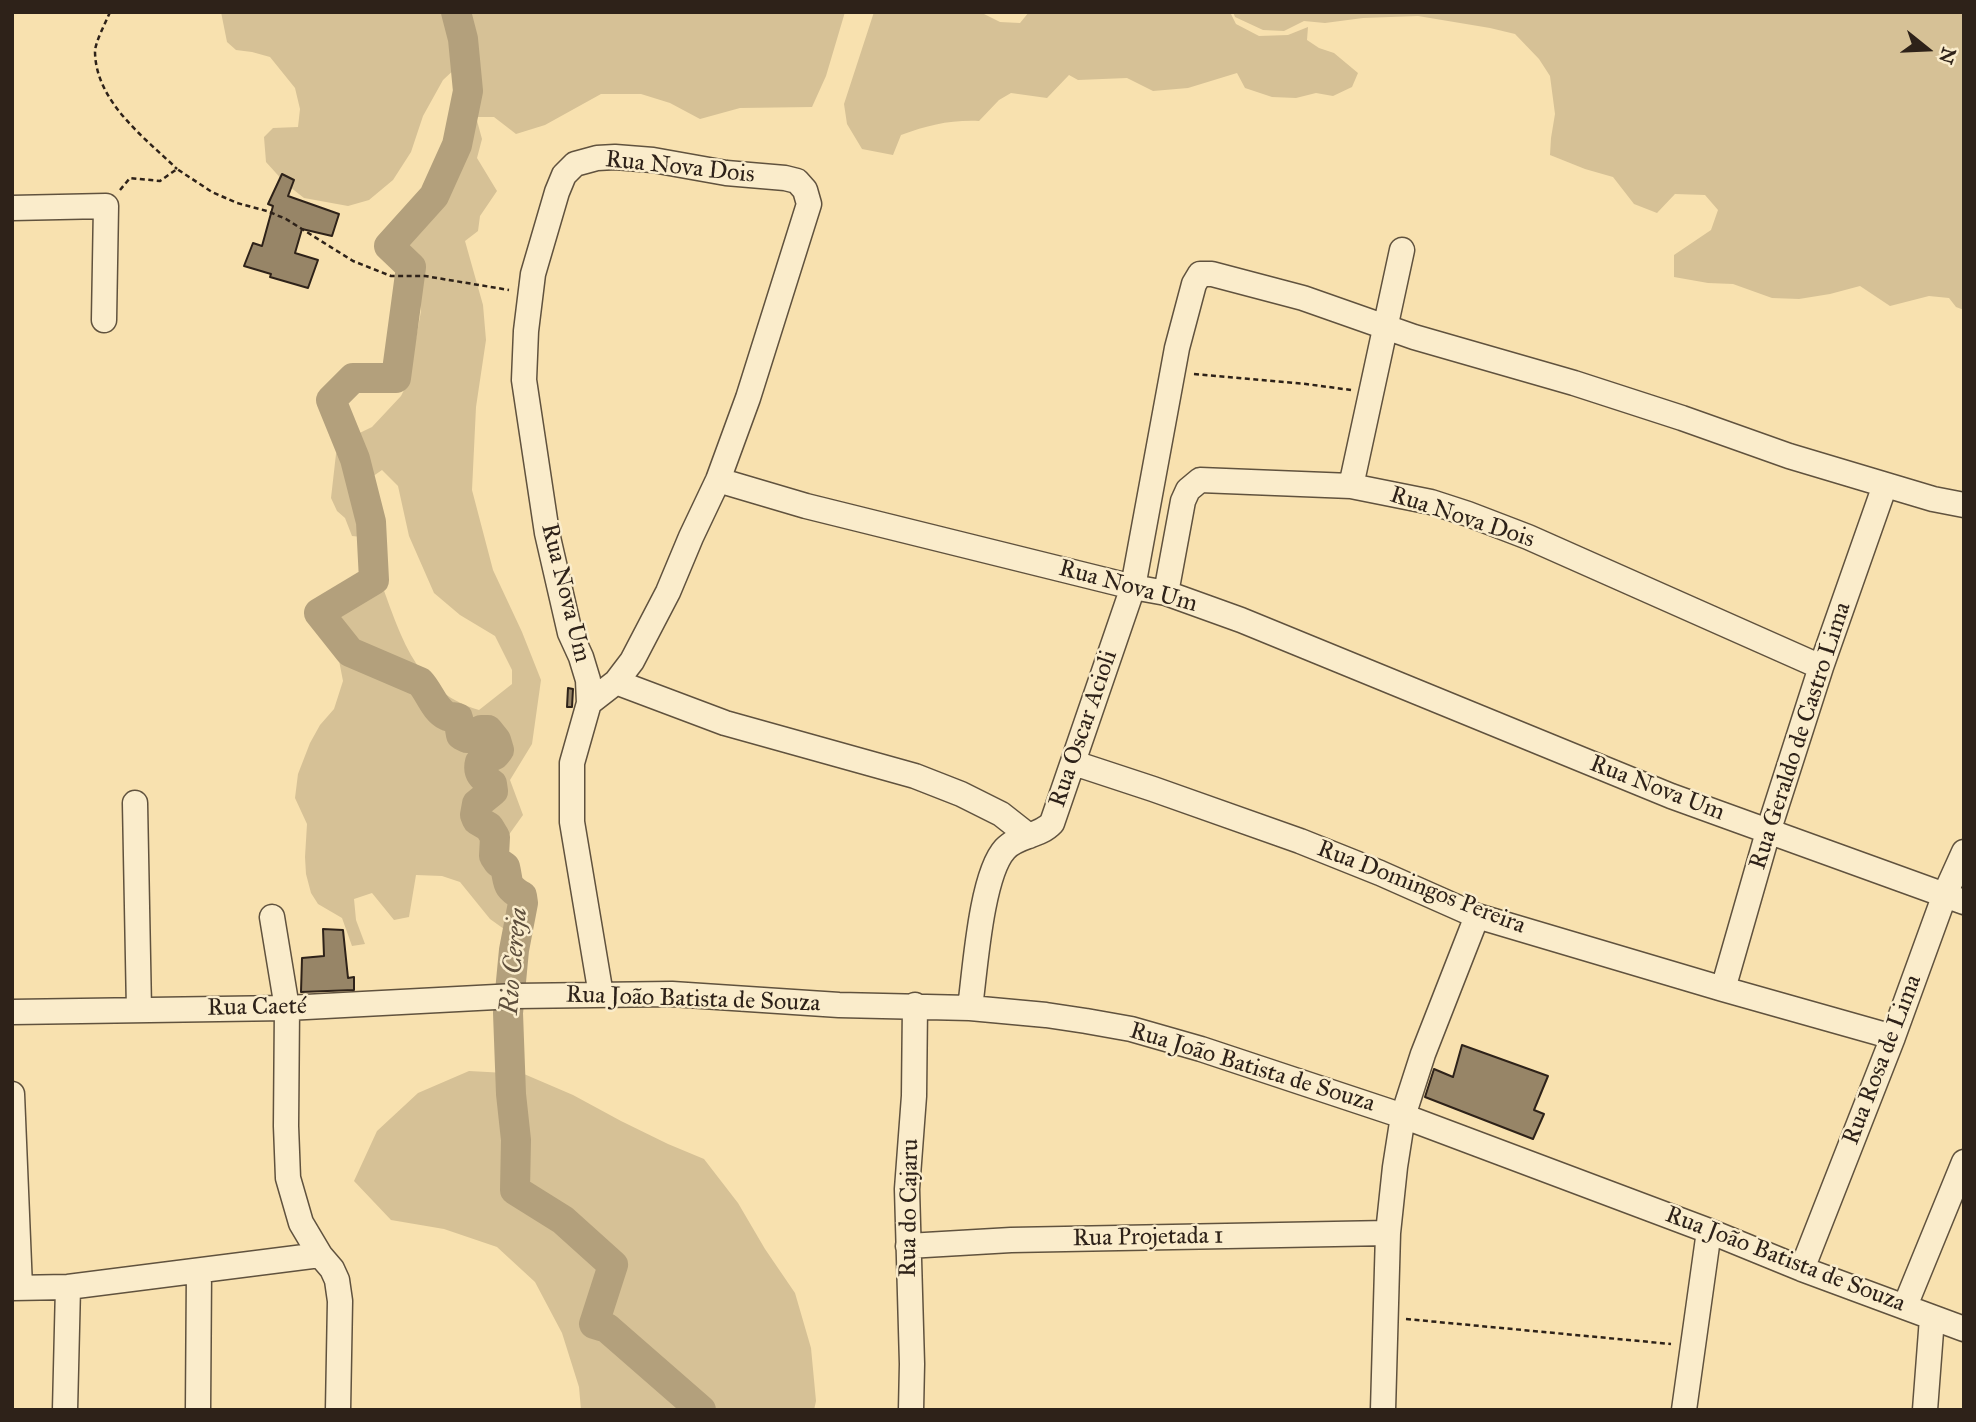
<!DOCTYPE html>
<html>
<head>
<meta charset="utf-8">
<style>
  body { margin:0 }
  #map { position:relative; width:1976px; height:1422px; overflow:hidden; background:#f8e1af; font-family:"IM FELL Great Primer",serif }
  canvas { display:block }
  .frame { position:absolute; inset:0; border:14px solid #2e2219; pointer-events:none }
  .north { position:absolute; left:1892px; top:14px; width:70px; height:70px; -webkit-text-stroke:5px #faeccb; paint-order:stroke; rotate:108deg; font-size:19px; font-weight:700; line-height:28px; text-align:center; color:#2e2219 }
  .north::after { content:''; display:block; margin:auto; width:24px; height:32px; background:#2e2219; clip-path:polygon(50% 0,100% 100%,50% 72%,0 100%) }
</style>
</head>
<body>
<div id="map">
<canvas width="1976" height="1422"></canvas>
<div class="frame"></div>
<div class="north">N</div>
</div>
<script>
const g = document.querySelector('canvas').getContext('2d');
g.lineJoin = 'round';
function fillPath(path, color) { g.fillStyle = color; g.fill(path, 'evenodd'); }
function trace(path, color, width, dash) { g.strokeStyle = color; g.lineWidth = width; g.lineCap = dash ? 'butt' : 'round'; g.setLineDash(dash || []); g.stroke(path); }
function write(font, color, halo, rows, align = 'center') {
  g.font = font + ' "IM FELL Great Primer",serif'; g.lineWidth = 5; g.setLineDash([]); g.textBaseline = 'middle'; g.strokeStyle = halo; g.fillStyle = color; for (const [text, x, y, turn = 0] of rows) {
    g.save(); g.translate(x, y); g.rotate((+turn || 0) * Math.PI / 180); g.textAlign = isNaN(turn) ? turn : align; if (halo) g.strokeText(text, 0, 0); g.fillText(text, 0, 0); g.restore();
  }
}
fillPath(new Path2D(`
  M 221,12 L 845,12 L 826,76 L 812,107 L 740,108 L 700,119 L 670,103 L 641,94 L 601,94 L 545,125 L 516,134 L 494,117 L 476,117 L 482,139 L 477,158 L 497,191 L 480,216 L 478,231 L 465,241 L 483,305 L 486,340 L 476,407 L 472,490 L 493,570 L 522,632 L 541,680 L 532,744 L 510,780 L 523,815 L 503,843 L 510,873 L 531,902 L 520,951 L 511,959 L 502,945 L 504,929 L 490,919 L 460,882 L 442,876 L 416,875 L 409,917 L 394,920 L 372,893 L 354,899 L 356,920 L 365,944 L 352,946 L 342,918 L 318,904 L 311,893 L 306,874 L 305,857 L 307,824 L 295,798 L 298,774 L 310,743 L 320,725 L 334,709 L 343,681 L 328,604 L 334,590 L 355,576 L 376,569 C 399,628 411,690 479,710 L 512,684 L 512,670 L 495,636 L 460,615 L 434,593 L 409,536 L 398,486 L 382,470 L 369,479 L 370,516 L 362,537 L 352,536 L 345,518 L 337,511 L 331,498 L 336,454 L 343,441 L 372,427 L 401,396 L 408,382 L 421,311 L 419,284 L 400,235 L 409,207 L 427,182 L 457,148 L 463,136 L 462,111 L 473,71 L 458,66 L 443,80 L 423,116 L 411,152 L 393,180 L 369,200 L 348,206 L 304,198 L 285,183 L 266,162 L 264,137 L 273,128 L 298,127 L 300,109 L 295,88 L 270,57 L 252,52 L 236,50 L 227,42 Z
  M 874,12 L 980,12 L 1000,22 L 1020,23 L 1029,12 L 1230,12 L 1236,24 L 1259,36 L 1288,35 L 1308,27 L 1307,40 L 1319,48 L 1334,53 L 1358,73 L 1352,87 L 1333,96 L 1316,93 L 1296,98 L 1272,97 L 1245,88 L 1237,73 L 1188,88 L 1153,91 L 1127,78 L 1078,80 L 1069,75 L 1047,98 L 1011,93 L 999,100 L 979,121 C 949,120 929,125 901,135 L 893,155 L 862,149 L 847,124 L 844,104 Z
  M 1233,12 L 1964,12 L 1964,310 L 1956,307 L 1949,298 L 1929,296 L 1890,306 L 1860,286 L 1830,294 L 1799,299 L 1772,298 L 1733,284 L 1708,283 L 1674,277 L 1674,255 L 1711,230 L 1718,210 L 1705,195 L 1675,194 L 1657,213 L 1634,204 L 1613,177 L 1585,169 L 1550,155 L 1551,138 L 1555,114 L 1550,76 L 1539,59 L 1515,34 L 1490,28 L 1418,16 L 1363,18 L 1325,23 L 1304,21 L 1284,31 L 1263,30 L 1235,17 Z
  M 469,1071 L 524,1074 L 573,1095 L 621,1121 L 668,1144 L 704,1159 L 738,1203 L 765,1249 L 795,1293 L 811,1348 L 816,1401 L 814,1410 L 581,1410 L 579,1387 L 562,1333 L 535,1282 L 497,1247 L 444,1229 L 391,1220 L 354,1181 L 377,1131 L 418,1093 Z`), '#d6c196');
trace(new Path2D(`
  M 456,12 L 463,39 L 468,91 L 457,145 L 434,196 L 389,246 L 411,267 L 396,378 L 353,378 L 331,400 L 355,459 L 371,522 L 374,580 L 319,613 L 350,652 L 420,682 C 429,691 434,710 447,716 C 450,717 454,717 458,718 L 461,735 L 467,738 L 481,730 L 488,730 L 496,740 L 499,750 L 495,755 L 480,762 C 477,773 483,778 492,784 L 493,791 L 477,804 L 475,815 L 477,820 L 489,827 L 495,837 L 494,856 L 498,862 L 505,867 C 509,883 505,886 522,896 L 523,903 L 514,950 L 508,1013 L 511,1094 L 516,1140 L 515,1190 L 563,1220 L 613,1265 L 594,1324 L 607,1328 L 701,1410`), '#b3a07c', 30);
const building = new Path2D(`
  M 282,174 L 294,180 L 288,196 L 339,214 L 332,236 L 302,229 L 295,253 L 318,260 L 308,288 L 270,277 L 271,274 L 244,266 L 253,243 L 262,246 L 273,206 L 268,204 Z
  M 568,688 L 573,689 L 572,707 L 567,707 Z
  M 323,929 L 343,930 L 348,978 L 354,977 L 354,990 L 301,992 L 302,958 L 324,956 Z
  M 1462,1045 L 1548,1076 L 1534,1110 L 1544,1114 L 1533,1139 L 1425,1097 L 1434,1069 L 1453,1077 Z`);
fillPath(building, '#978567');
trace(building, '#2e2219', 2);
const minor = new Path2D(`
  M 12,208 L 106,206 L 104,320
  M 718,480 L 806,506 L 1133,587 L 1166,593 L 1241,620 L 1671,796 L 1964,902
  M 1351,486 L 1402,250
  M 1166,593 L 1183,501 L 1188,490 L 1200,480 L 1351,486 L 1431,502 L 1468,514 L 1528,537 L 1821,667
  M 616,682 L 725,723 L 915,776 L 961,794 L 1001,814 L 1029,836
  M 589,703 L 616,682 L 632,661 L 668,592 L 691,537 L 718,480 L 748,398 L 809,204 L 805,190 L 797,181 L 785,178 L 726,173 L 653,160 L 615,157 L 597,158 L 575,164 L 564,175 L 557,192 L 533,274 L 526,331 L 524,380 L 547,533 L 570,633 L 581,657 L 588,680 L 589,703 L 572,763 L 572,822 L 601,995
  M 1074,763 L 1153,789 L 1300,841 L 1380,873 L 1477,916 L 1723,989 L 1893,1037
  M 135,803 L 139,1010
  M 272,917 L 287,1008 L 286,1126 L 288,1178 L 301,1223 L 320,1255 L 332,1269 L 337,1280 L 340,1301 L 338,1410
  M 1723,989 L 1768,832 L 1821,667 L 1885,485
  M 970,1008 C 975,971 981,875 1005,849 C 1018,835 1039,837 1052,823 L 1133,587 L 1177,348 L 1194,284 L 1200,274 L 1212,274 L 1303,298 L 1414,337 L 1574,383 L 1682,418 L 1789,456 L 1933,499 L 1964,505
  M 12,1012 L 287,1008 L 515,996 L 672,994 L 839,1005 L 970,1008 L 1046,1015 L 1086,1021 L 1131,1029 L 1201,1049 L 1403,1116 L 1709,1231 L 1802,1269 L 1964,1329
  M 12,1094 L 20,1288
  M 908,1246 L 1011,1240 L 1388,1233
  M 1802,1269 L 1893,1037 L 1945,894 L 1964,852
  M 12,1288 L 68,1287 L 320,1255
  M 1905,1306 L 1964,1162
  M 65,1410 L 68,1287
  M 198,1410 L 199,1271
  M 911,1410 L 912,1364 L 907,1189 L 914,1096 L 915,1005
  M 1383,1410 L 1388,1233 L 1395,1167 L 1403,1116 L 1423,1054 L 1477,916
  M 1684,1410 L 1709,1231
  M 1925,1410 L 1932,1318`);
trace(minor, '#60523e', 27);
trace(new Path2D(`
  M 110,12 C 106,22 95,42 95,52 C 96,102 144,137 177,169
  M 120,190 L 130,178 L 160,181 L 177,169 L 212,192 L 237,203 L 267,211 L 286,219 L 353,261 L 391,276 L 425,276 L 509,290
  M 1194,374 L 1306,384 L 1351,390
  M 1406,1319 L 1671,1344`), '#2e2219', 2.5, [5, 3.5]);
trace(minor, '#faeccb', 24);
write('24px', '#2e2219', '#faeccb', [
  ["Rua Nova Dois",680,168,6],
  ["Rua Nova Dois",1462,518,18],
  ["Rua Nova Um",1128,587,15],
  ["Rua Nova Um",565,593,76],
  ["Rua Oscar Acioli",1084,729,-71],
  ["Rua Geraldo de Castro Lima",1801,736,-72],
  ["Rua Nova Um",1657,789,21],
  ["Rua Domingos Pereira",1421,888,21],
  ["Rua João Batista de Souza",693,1000,2],
  ["Rua Caeté",257,1008,-1],
  ["Rua Rosa de Lima",1883,1060,-69],
  ["Rua João Batista de Souza",1252,1068,17],
  ["Rua do Cajaru",910,1208,-89],
  ["Rua Projetada 1",1148,1238,-1],
  ["Rua João Batista de Souza",1785,1260,21]
]);
write('italic 26px', '#5d4e3c', '#faeccb', [
  ["Rio Cereja",515,961,-85]
]);
</script>
</body>
</html>
